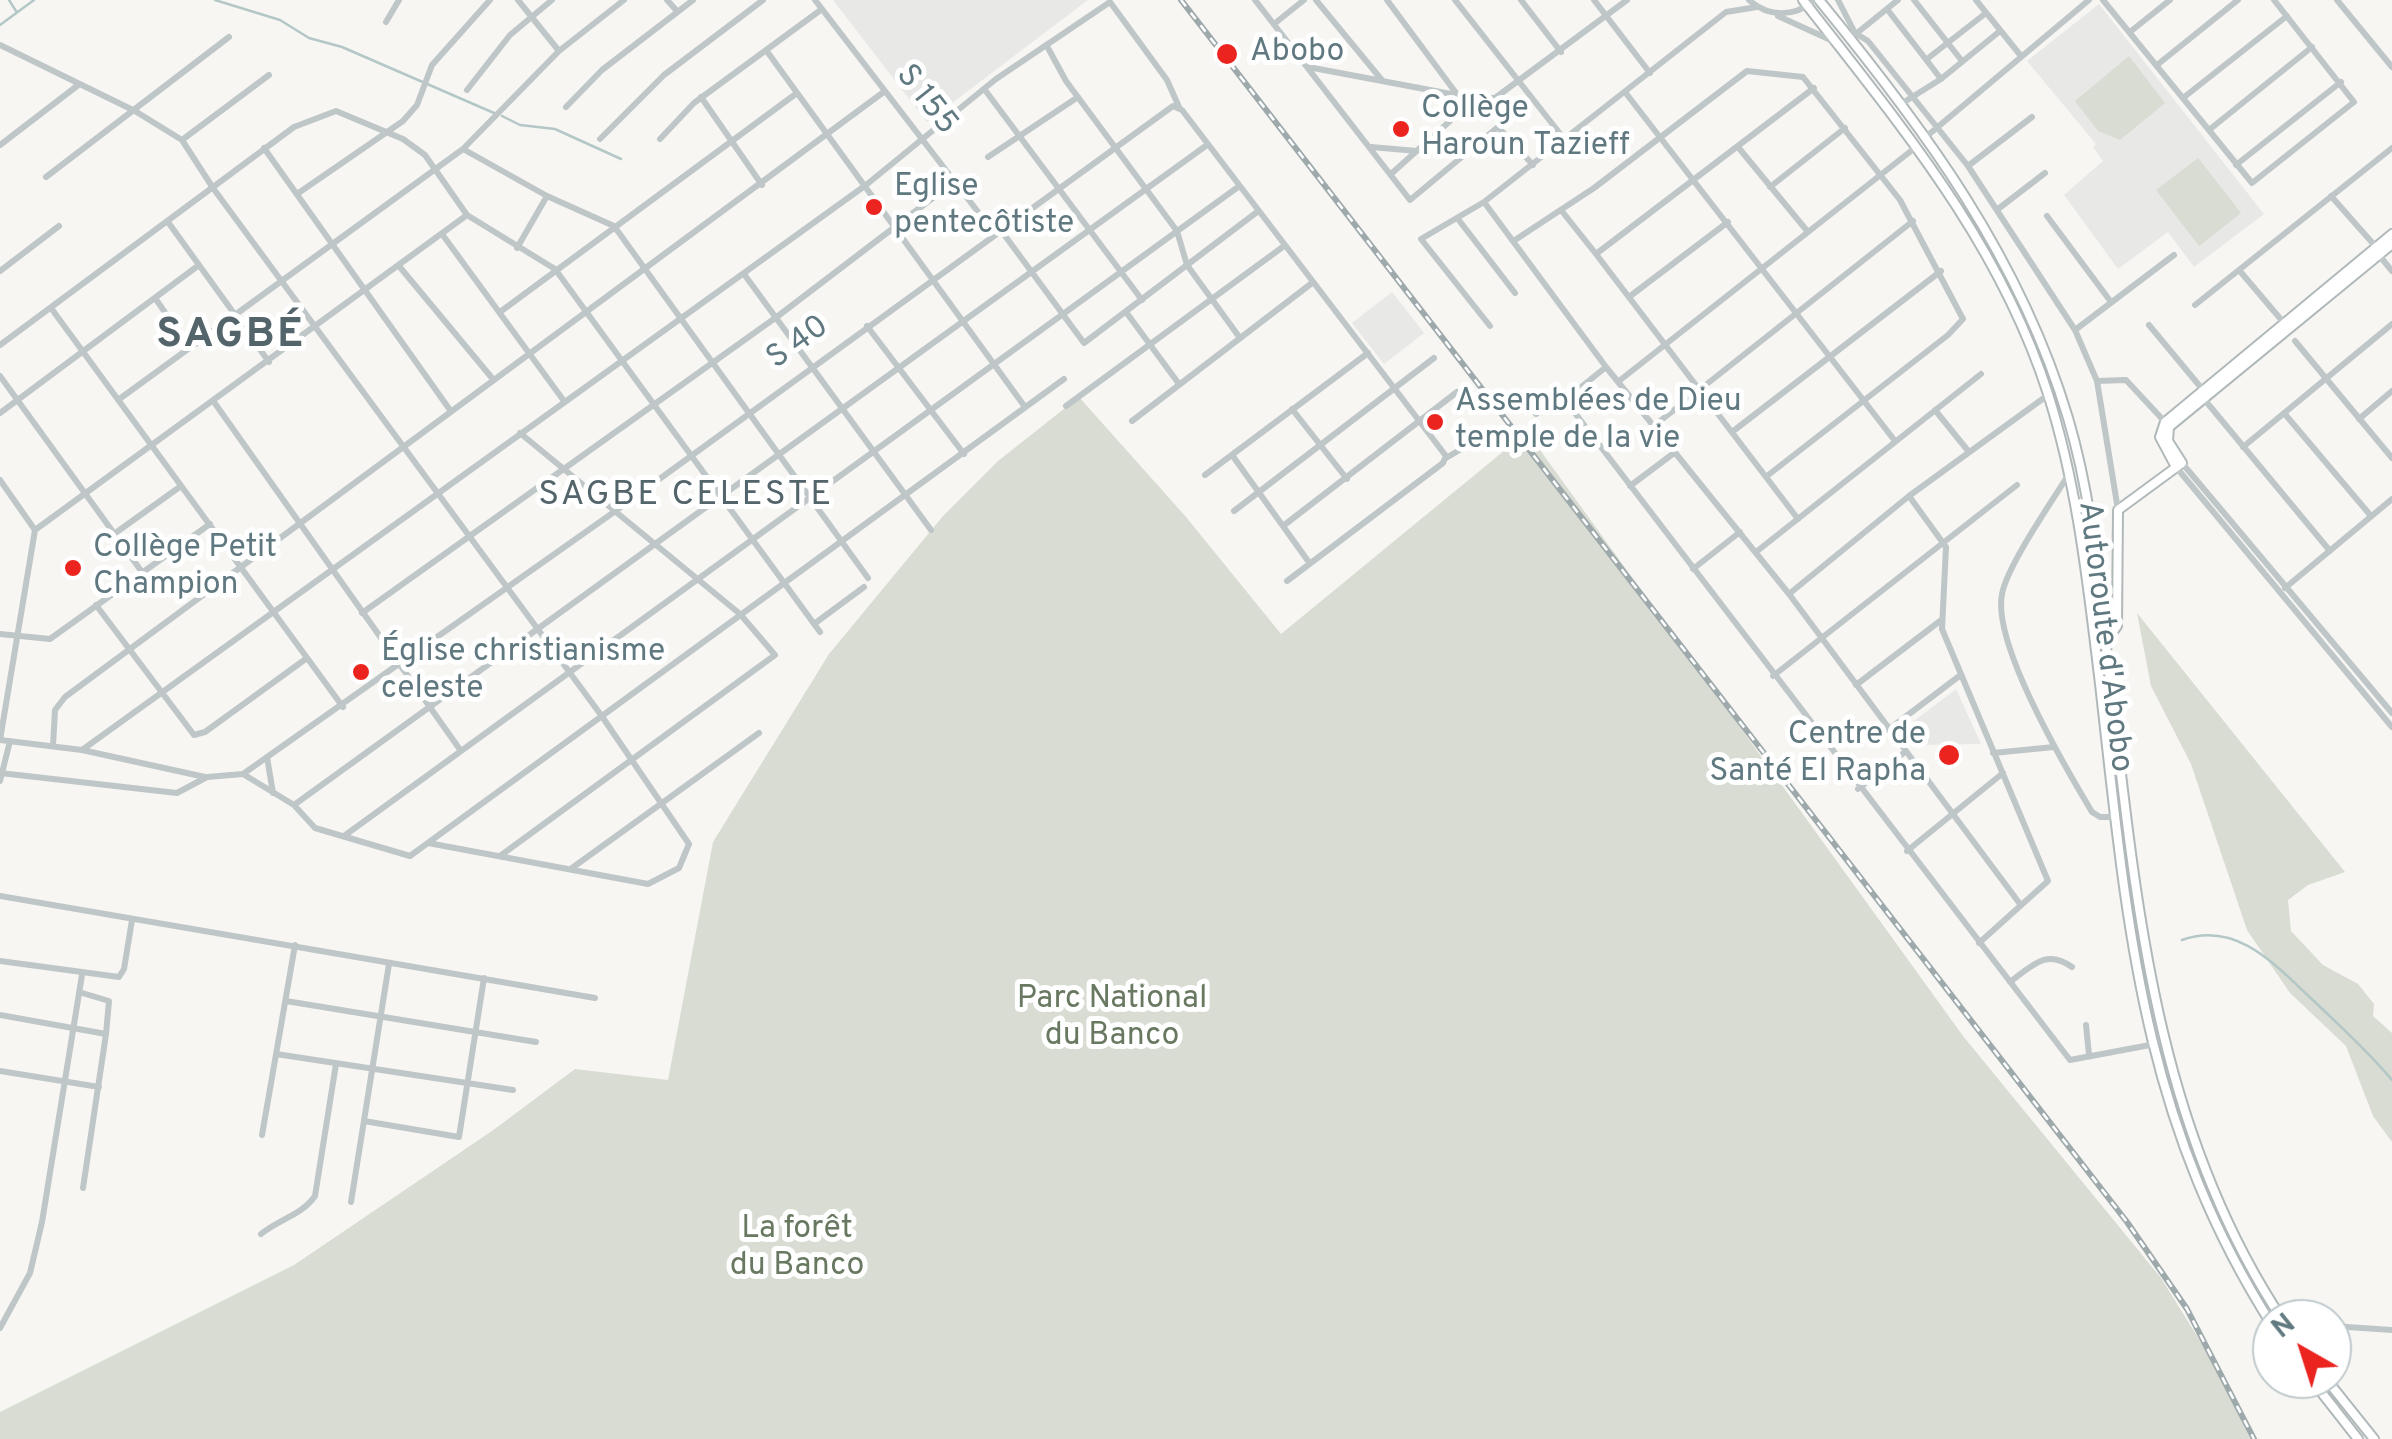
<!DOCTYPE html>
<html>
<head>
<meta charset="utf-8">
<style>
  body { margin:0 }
  #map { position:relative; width:2392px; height:1439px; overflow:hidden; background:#f7f6f3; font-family:Overpass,sans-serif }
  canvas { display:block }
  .north { position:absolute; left:2252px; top:1299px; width:100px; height:100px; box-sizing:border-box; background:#fff; border:2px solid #bfc9cc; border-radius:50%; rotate:321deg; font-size:28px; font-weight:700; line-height:40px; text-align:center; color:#607980 }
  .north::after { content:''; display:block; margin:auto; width:35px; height:45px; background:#eb2420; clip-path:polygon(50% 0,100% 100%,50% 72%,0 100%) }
</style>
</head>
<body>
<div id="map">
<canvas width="2392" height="1439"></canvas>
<div class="north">N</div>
</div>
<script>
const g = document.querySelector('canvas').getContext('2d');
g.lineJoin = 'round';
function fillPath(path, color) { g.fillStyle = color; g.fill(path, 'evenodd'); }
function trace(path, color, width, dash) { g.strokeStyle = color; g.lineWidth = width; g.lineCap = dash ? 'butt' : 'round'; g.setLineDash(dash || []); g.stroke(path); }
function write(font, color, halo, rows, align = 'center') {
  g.font = font + ' Overpass,sans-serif'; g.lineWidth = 10; g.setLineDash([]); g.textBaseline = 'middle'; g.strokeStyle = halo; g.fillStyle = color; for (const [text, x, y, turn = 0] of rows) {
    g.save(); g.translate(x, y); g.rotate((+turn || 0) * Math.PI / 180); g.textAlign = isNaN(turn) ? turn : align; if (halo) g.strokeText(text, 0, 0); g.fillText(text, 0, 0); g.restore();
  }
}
fillPath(new Path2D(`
  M 833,0 L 1088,0 L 927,122 Z
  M 2099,4 L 2264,214 L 2194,267 L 2168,232 L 2118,269 L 2064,195 L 2103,161 L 2093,147 L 2096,144 L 2027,61 Z
  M 1392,292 L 1424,333 L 1384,364 L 1352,323 Z
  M 1956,689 L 1981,744 L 1912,745 L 1901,731 Z`), '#e8e8e7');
fillPath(new Path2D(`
  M 2129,56 L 2165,103 L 2120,140 L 2098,131 L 2075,101 Z
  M 2198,158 L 2241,213 L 2199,246 L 2156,190 Z
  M 1079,397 L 1186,517 L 1281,634 L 1527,432 L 1963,1036 L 2161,1278 L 2212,1360 L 2250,1439 L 0,1439 L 0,1412 L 294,1265 L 492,1131 L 575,1069 L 668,1080 L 713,842 L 829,654 L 943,516 L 998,461 Z
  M 2137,613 L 2345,872 L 2308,885 L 2288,900 L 2291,931 L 2323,965 L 2358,984 L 2374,1004 L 2373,1016 L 2392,1033 L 2392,1142 L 2373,1116 L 2346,1046 L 2290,993 L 2247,930 L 2191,764 L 2151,686 Z`), '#d8dcd2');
trace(new Path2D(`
  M 9,0 L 16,11
  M 215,0 L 280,20 L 309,38 L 342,47 L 494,113
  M 0,25 L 34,0
  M 502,116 L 520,125 L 555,129 L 621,159
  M 2182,940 C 2238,920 2277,967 2315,1002 C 2342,1028 2368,1051 2392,1080`), '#b4c7c7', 2.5);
const major = new Path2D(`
  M 1803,0 C 1900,125 1999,241 2048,394 C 2078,488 2088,586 2100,684 C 2127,920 2140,1117 2272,1325
  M 1819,0 C 1924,128 2020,257 2068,418 C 2091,495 2098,575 2107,655 C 2135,885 2150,1120 2282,1319
  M 2176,467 L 2160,437 L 2165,422 L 2392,234
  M 2106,641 L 2117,626 L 2118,510 L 2182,463 L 2168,441 L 2169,427 L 2392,244
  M 2311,1379 L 2358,1439
  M 2326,1379 L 2374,1439`);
trace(major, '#b0b8ba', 12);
trace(new Path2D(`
  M 518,0 L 559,51
  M 667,0 L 677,11
  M 815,0 L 995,234
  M 1255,0 L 1410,200 L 1498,127 L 1533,165
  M 1316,0 L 1381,79
  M 1387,0 L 1456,93
  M 1455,0 L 1565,140
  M 1521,0 L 1561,52
  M 1594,0 L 1650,73
  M 1749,0 C 1769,18 1795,17 1815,0
  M 1838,0 L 1855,33 L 1868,41 L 1968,166 L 2075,330 L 2097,381 L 2118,510
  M 1914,0 L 1962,61
  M 1976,0 L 2021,56
  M 2103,0 L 2252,183 L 2354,102 L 2274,0
  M 2337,0 L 2392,67
  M 1887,9 L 1941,79
  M 1778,16 L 1835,42
  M 386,22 L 399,0
  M 1274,24 L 1304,0
  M 2130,32 L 2170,0
  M 1857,33 L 1898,0
  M 0,45 L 135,111 L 182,140 L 213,188 L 601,715 L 689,844 L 679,868 L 648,884 L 428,843
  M 1048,48 L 1066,81 L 1177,231 L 1187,265 L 1240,338
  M 766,50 L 1025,407
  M 1927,59 L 1986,13
  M 2157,65 L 2238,0
  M 1308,67 L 1467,97 L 1495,98 L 1627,0
  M 467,90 L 510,35 L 552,0
  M 985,90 L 1142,300
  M 1625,92 L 1895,441
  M 701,97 L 762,185
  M 2183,98 L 2287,16
  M 1901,104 L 1941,79 L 2000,31
  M 566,107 L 602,70 L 693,0
  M 2209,130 L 2312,47
  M 1927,136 L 2089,0
  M 600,139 L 664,75 L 763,0
  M 660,139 L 694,103 L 822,9
  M 182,140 L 269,75
  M 0,145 L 77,86
  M 1371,147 L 1417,151
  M 1738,147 L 1808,232
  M 264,148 L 450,410
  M 463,149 L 547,196 L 614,226 L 868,578
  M 988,157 L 1078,97
  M 2236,165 L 2341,82
  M 1968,166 L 2032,117
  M 1391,174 L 1450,121 L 1467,97
  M 46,177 L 229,37
  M 1770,187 L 1845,128
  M 297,194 L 403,121 L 417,105 L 432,65 L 490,0
  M 2331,196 L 2376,247
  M 1484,202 L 1606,367 L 1789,594 L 2020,904
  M 1998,209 L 2045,173
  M 1561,210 L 1596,254
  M 2047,216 L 2111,302
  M 1458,219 L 1515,293
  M 168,222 L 269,362
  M 1000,229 L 1084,343 L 1257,212
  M 442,234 L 564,401
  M 1515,240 L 1594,188 L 1747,71 L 1803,77 L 1900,200 L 1963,319 L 1948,335 L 1767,476
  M 517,248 L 547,196
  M 2379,255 L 2392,271
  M 399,266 L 492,378
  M 2239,270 L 2284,323
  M 0,271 L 59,226
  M 744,274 L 931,530
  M 1629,297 L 1728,222
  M 155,298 L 189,347
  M 2195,305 L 2392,148
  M 51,308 L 343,707
  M 500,312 L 797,93
  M 1126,312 L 1179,384
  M 2149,325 L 2203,390
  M 867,326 L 964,454
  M 1490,326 L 1421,239 L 1484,202 L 1726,12 L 1757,7
  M 2075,330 L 2174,255
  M 2295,341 L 2392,458
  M 0,345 L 294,127 L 336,111 L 403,139 L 425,155 L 467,215 L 555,269 L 820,632
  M 0,376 L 142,572
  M 1619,381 L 1916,147
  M 2097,381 L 2126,380 L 2166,423
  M 2204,399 L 2330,551
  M 118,400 L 463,149 L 559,51 L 624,0
  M 1565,400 L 2070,1060 L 2150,1045
  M 214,402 L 461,751
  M 1066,406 L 1284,246
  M 1292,409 L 1347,479
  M 1935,410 L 1969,452
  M 0,413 L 199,265
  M 2284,413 L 2371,516
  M 1536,414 L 1553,401 L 1565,400 L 1606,367
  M 2359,419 L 2392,391
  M 1132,421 L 1312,283
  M 1655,425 L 1913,221
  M 1732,432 L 1941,271
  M 2243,447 L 2392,324
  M 1232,455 L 1308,561
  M 1446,458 L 1478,439
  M 2182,463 L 2392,713
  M 2176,467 L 2392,727
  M 2069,474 C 2052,501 2007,566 2002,594 C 1992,644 2065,767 2092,812 L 2100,817 L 2115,817
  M 1205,475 L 1368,353
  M 0,480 L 35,530 L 0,740
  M 1630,486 L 1674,453
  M 1909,496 L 1946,547 L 1942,629 L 2048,881 L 1979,943
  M 1234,511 L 1434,358
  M 1798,519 L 1596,254 L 1814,88
  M 1283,526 L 1457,392
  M 35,530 L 467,215
  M 114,534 L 181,486
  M 1756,552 L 1981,374
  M 1693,569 L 1740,532
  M 2285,588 L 2392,499
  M 1789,594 L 1909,496 L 2048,395
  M 96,605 L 194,735 L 205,732 L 307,658
  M 362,613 L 778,316 L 955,181
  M 814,624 L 864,587
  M 0,634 L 50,639 L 210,524
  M 1773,676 L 2017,485
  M 1856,685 L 1940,621
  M 1888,730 L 1958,677
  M 0,740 L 82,750 L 205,777
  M 53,746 L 55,710 L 65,697 L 885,91
  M 82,750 L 866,185 L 996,79 L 1110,2 L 1167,80 L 1179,107
  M 1993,753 L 2054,747
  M 267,757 L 273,793
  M 0,773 L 177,793 L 207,777 L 243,774 L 294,805 L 315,828 L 410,856 L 1064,379
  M 243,774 L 614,512 L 1173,106 L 1182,110 L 1446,456 L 1443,463 L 1287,581
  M 0,781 L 10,741
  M 1858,789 L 1905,752
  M 294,805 L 1207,145
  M 344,836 L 1238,187
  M 1907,851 L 2003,773
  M 500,856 L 775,655 L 740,614 L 520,433
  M 572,868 L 759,733
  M 0,896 L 595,998
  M 0,961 L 119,977 L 124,969 L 132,920
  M 2010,982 C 2032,966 2046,948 2072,967
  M 79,992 L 109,1001 L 106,1034
  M 286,1001 L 536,1042
  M 0,1015 L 106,1034 L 83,1188
  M 2086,1025 L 2089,1055
  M 276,1054 L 513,1090
  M 0,1071 L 99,1087
  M 364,1121 L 459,1137 L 484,978
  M 262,1135 L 295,945
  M 351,1202 L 389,964
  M 261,1234 C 279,1219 302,1215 315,1196 L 336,1064
  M 2332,1326 L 2392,1330
  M 0,1328 L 30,1273 L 42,1222 L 82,975`), '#bfc6c8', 6);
trace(major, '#fff', 8);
const rail = new Path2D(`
  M 1181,0 L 2127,1222 L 2187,1309 L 2254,1439`);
trace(rail, '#9ea9ac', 6);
trace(rail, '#fff', 2.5, [8]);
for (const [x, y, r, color] of [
  [1227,54,12,"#eb2420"],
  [1401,129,10,"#eb2420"],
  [874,207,10,"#eb2420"],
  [1435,422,10,"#eb2420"],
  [73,568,10,"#eb2420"],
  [361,672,10,"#eb2420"],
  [1949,755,12,"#eb2420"]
]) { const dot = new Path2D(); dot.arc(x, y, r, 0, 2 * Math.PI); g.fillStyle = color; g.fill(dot); trace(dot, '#fff', 4); }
write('32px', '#607980', '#fff', [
  ["Abobo",1250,54],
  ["Collège",1421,111],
  ["Haroun Tazieff",1421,148],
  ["Eglise",894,189],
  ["pentecôtiste",894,226],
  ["Assemblées de Dieu",1455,404],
  ["temple de la vie",1455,441],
  ["Collège Petit",93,550],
  ["Champion",93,587],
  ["Église christianisme",381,654],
  ["celeste",381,691],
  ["Centre de",1926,737,"right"],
  ["Santé El Rapha",1926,774,"right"]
], 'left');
write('32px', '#607980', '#fff', [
  ["S 155",925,101,52],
  ["S 40",799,344,-36],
  ["Autoroute d'Abobo",2103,637,83]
]);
write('32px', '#697860', '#fff', [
  ["Parc National",1112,1001],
  ["du Banco",1112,1038],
  ["La forêt",797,1231],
  ["du Banco",797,1268]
]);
g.letterSpacing = '2.5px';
write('35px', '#53656b', '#fff', [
  ["SAGBE CELESTE",686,497]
]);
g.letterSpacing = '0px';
g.letterSpacing = '2.5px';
write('bold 42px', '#53656b', '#fff', [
  ["SAGBÉ",231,338]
]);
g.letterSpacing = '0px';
</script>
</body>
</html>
